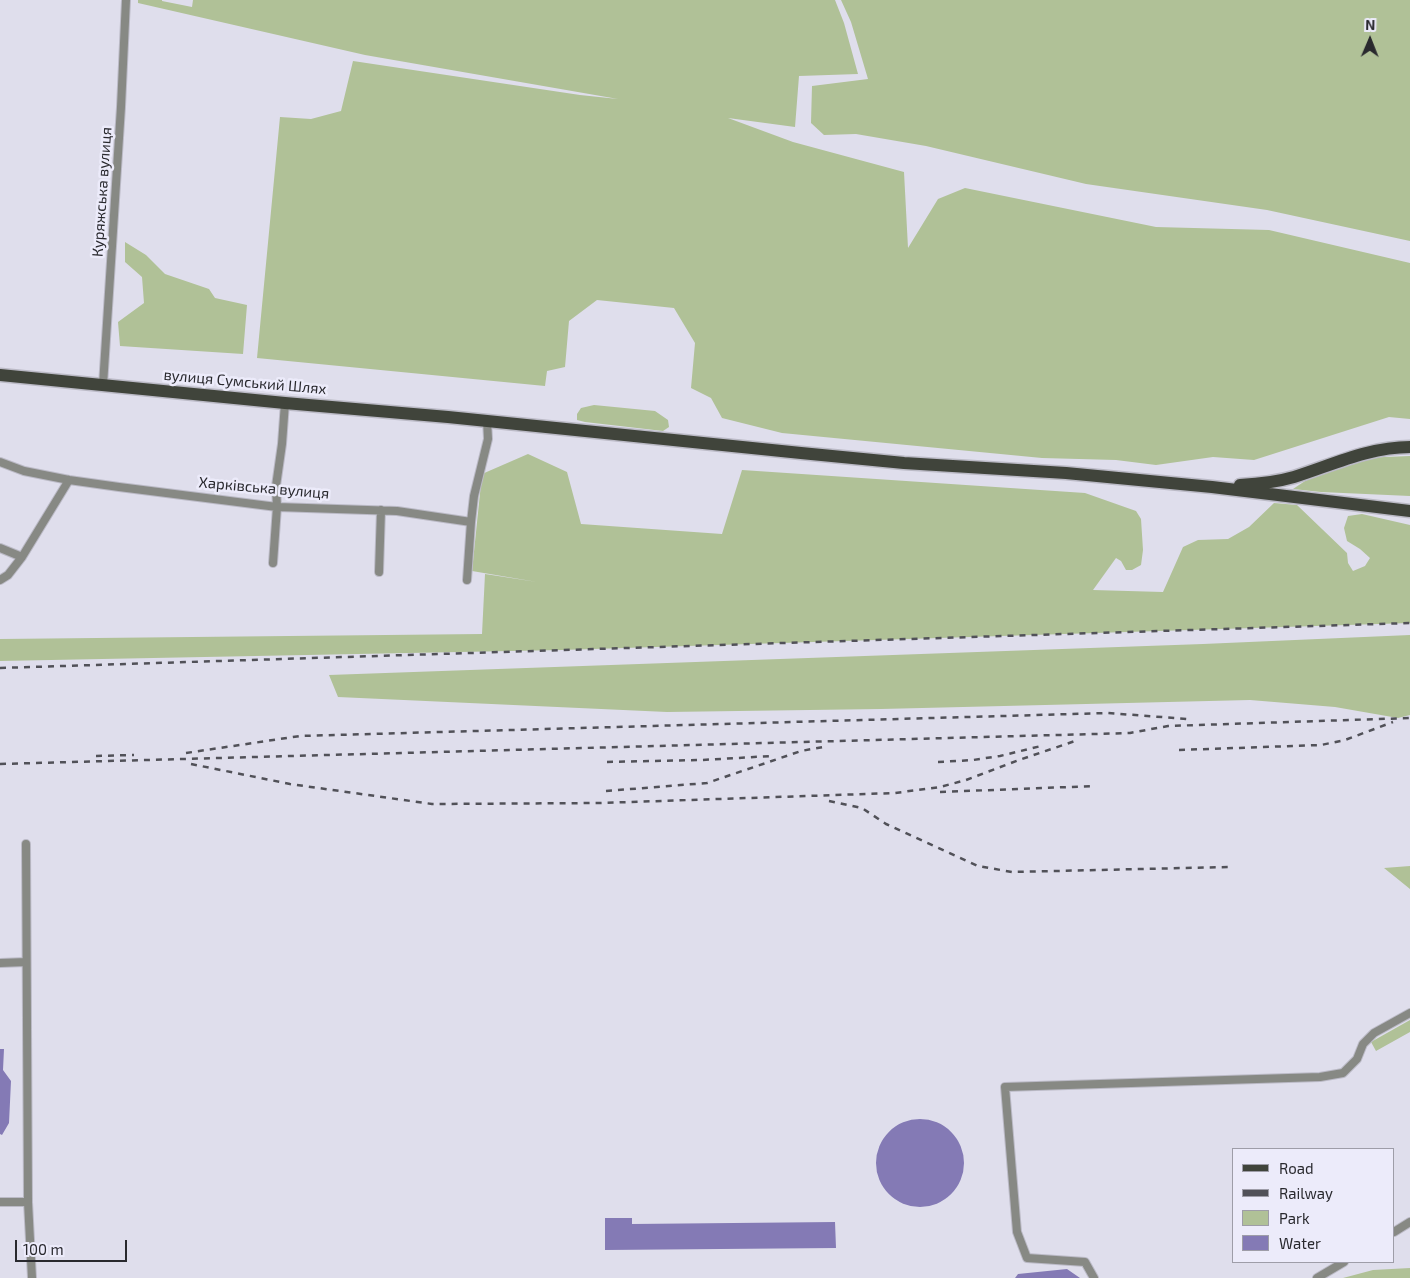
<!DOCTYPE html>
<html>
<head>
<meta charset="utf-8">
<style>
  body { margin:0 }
  #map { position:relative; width:1410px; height:1278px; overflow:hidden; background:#dfdeec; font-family:"Exo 2",sans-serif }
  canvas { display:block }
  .legend { position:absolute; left:1232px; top:1148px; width:162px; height:115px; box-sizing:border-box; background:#ecebfa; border:1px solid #9e9da8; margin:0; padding:6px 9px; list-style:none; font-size:15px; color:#29292e }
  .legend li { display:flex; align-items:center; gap:10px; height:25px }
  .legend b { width:25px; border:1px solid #9e9da8 }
  .north { position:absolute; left:1345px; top:15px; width:50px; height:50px; -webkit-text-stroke:4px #ecebfa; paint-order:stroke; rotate:1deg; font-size:14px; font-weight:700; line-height:20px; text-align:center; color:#29292e }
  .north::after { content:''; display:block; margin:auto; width:18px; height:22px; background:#29292e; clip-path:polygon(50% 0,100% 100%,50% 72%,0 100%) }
  .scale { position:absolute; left:15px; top:1240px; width:112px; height:22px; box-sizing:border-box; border:2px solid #29292e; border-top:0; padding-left:6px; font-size:15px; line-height:18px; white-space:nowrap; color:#29292e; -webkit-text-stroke:4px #ecebfa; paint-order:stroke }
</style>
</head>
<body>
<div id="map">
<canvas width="1410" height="1278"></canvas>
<ul class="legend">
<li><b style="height:6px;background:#40443b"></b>Road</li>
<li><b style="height:6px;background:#515158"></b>Railway</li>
<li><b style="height:14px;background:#b0c197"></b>Park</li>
<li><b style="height:14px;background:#847ab5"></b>Water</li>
</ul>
<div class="north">N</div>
<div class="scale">100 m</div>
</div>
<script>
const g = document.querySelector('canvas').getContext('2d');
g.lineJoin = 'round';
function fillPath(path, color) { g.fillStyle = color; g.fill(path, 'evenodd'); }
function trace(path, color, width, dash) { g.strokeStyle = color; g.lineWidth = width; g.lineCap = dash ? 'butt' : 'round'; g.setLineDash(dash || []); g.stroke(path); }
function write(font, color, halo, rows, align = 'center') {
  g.font = font + ' "Exo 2",sans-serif'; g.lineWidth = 5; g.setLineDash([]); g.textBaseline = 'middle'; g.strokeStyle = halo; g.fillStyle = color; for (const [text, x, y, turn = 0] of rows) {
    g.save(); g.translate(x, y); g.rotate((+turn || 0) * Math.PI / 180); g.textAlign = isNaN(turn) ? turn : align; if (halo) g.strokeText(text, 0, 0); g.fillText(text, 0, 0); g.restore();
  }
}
fillPath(new Path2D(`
  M 138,0 L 162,0 L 162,1 L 192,7 L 193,0 L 835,0 L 844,23 L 858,74 L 799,76 L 795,127 L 728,118 L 793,142 L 904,172 L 908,248 L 938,199 L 965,188 L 1156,227 L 1269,230 L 1410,263 L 1410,419 L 1389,417 L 1254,460 L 1213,457 L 1156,465 L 1116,460 L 1042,458 L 782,433 L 722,418 L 711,398 L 691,388 L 695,343 L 674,308 L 597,300 L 569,321 L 565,367 L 547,371 L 545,386 L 257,358 L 280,117 L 311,119 L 341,111 L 353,61 L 580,95 L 618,99 L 365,55 L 138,3 Z
  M 841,0 L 1410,0 L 1410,241 L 1267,210 L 1086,184 L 926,146 L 856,134 L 824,135 L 811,123 L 812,86 L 868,79 L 851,22 Z
  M 125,242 L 146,255 L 165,274 L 209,289 L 215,298 L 247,305 L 243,354 L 120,346 L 118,322 L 144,303 L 142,277 L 125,262 Z
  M 594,405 L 655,411 L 668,420 L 669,427 L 663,431 L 585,422 L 577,420 L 577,414 L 581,408 Z
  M 528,454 L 567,472 L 581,524 L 722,534 L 742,470 L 1085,493 L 1136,511 L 1141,519 L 1143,550 L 1141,565 L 1132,570 L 1126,570 L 1121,561 L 1116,558 L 1093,590 L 1163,592 L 1183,547 L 1198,540 L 1228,539 L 1249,527 L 1274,503 L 1297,505 L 1347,553 L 1348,563 L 1353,571 L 1365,566 L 1370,558 L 1360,549 L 1347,541 L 1344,528 L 1348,516 L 1362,514 L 1410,525 L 1410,623 L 562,650 L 0,661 L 0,639 L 482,634 L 485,574 L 537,582 L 472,571 L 482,474 Z
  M 1410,456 L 1410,496 L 1321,492 L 1293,489 L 1305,481 L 1360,458 Z
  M 1410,635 L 1410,715 L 1398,718 L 1335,707 L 1250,700 L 881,709 L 667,712 L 338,697 L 329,675 L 1203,644 Z
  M 1410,866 L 1410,889 L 1384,868 Z
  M 1410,1020 L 1410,1032 L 1376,1051 L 1371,1042 Z
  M 1410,1268 L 1410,1278 L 1343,1278 L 1373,1270 Z`), '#b0c197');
fillPath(new Path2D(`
  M 0,1049 L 4,1049 L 3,1070 L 11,1081 L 9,1123 L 2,1135 L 0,1134 Z
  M876 1163a44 44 0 1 1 88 0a44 44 0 1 1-88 0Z
  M 605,1218 L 632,1218 L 632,1224 L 835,1222 L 836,1248 L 605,1250 Z
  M 1067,1269 L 1080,1278 L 1015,1278 L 1018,1274 Z`), '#847ab5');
const minor = new Path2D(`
  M 103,385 L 121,107 L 126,0
  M 0,462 L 24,471 L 69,480 L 119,487 L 277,507 L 397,511 L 471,522 L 467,580
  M 471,522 L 474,496 L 488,439 L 487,420
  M 0,548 L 22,557 L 8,575 L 0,580
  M 22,557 L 69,480
  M 273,563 L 277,507 L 276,486 L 282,444 L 285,403
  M 379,572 L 381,510
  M 26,844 L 28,1202 L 32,1278
  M 0,963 L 26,962
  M 0,1202 L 28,1202
  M 1394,1232 L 1410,1222
  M 1094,1278 L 1085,1262 L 1027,1258 L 1017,1232 L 1005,1087 L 1320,1077 L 1343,1073 L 1357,1059 L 1363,1044 L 1374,1033 L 1410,1013
  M 1317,1278 L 1344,1262`);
const primary = new Path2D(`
  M 0,375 L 285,403 L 448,417 L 801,453 L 904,463 L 1066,473 L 1212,487 L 1410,511
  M 1240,485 C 1258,484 1277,482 1294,477 C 1332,465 1369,447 1410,447`);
trace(minor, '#bbbac6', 10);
trace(primary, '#bbbac6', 15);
trace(minor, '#878984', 8);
trace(primary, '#40443b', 12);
trace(new Path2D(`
  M 0,668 L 1410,623
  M 1179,750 L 1321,745 L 1345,740 L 1393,722
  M 186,753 L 300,736 L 1108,713 L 1187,719
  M 96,756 L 134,755
  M 607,762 L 702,760 L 772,756
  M 938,762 L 973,760 L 1000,756 L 1041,746
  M 0,764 L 1130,733 L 1168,726 L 1410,718
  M 191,764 L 290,784 L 432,804 L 601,803 L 895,793 L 940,787 L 966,780 L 1019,760 L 1075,741
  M 606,791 L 707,783 L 801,751 L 823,747
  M 940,792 L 1095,786
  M 829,801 L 862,808 L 886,824 L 978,866 L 1012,872 L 1228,867`), '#515158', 2.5, [6, 6]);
write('15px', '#29292e', '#ecebfa', [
  ["Куряжська вулиця",102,192,-86],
  ["вулиця Сумський Шлях",245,382,5],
  ["Харківська вулиця",264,488,5]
]);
</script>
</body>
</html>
